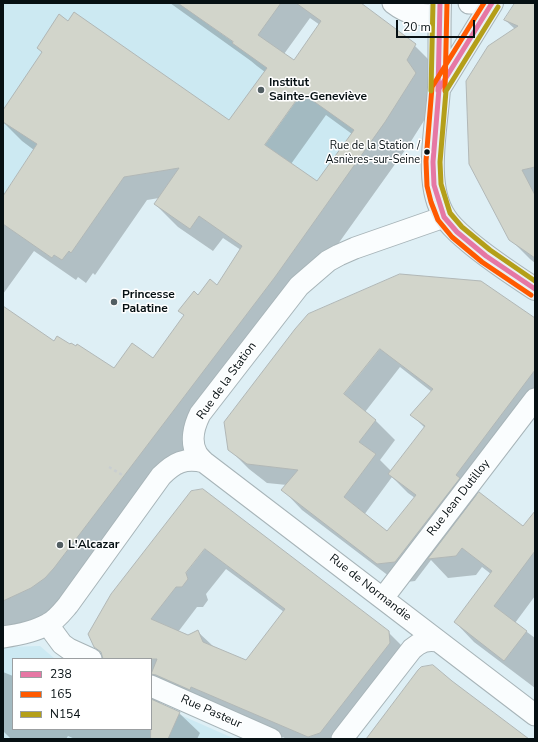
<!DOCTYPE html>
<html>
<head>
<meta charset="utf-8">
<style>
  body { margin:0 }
  #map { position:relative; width:538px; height:742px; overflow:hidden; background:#deeff5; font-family:"Nunito Sans",sans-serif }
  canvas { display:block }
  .frame { position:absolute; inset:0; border:4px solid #061013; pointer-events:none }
  .legend { position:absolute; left:12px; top:658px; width:140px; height:72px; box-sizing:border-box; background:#fff; border:1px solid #9b9fa1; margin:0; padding:5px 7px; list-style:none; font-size:12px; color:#061013 }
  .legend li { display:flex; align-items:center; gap:8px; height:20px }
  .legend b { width:20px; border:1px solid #9b9fa1 }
  .scale { position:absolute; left:396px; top:20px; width:79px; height:18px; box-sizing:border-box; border:2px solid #061013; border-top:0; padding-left:5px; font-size:12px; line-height:14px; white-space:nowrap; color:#061013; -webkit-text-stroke:3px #fff; paint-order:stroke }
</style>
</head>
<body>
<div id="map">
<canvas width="538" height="742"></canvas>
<div class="frame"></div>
<ul class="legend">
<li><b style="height:5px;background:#e677a4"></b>238</li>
<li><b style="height:5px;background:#ff5a00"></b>165</li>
<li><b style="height:5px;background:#b49f19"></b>N154</li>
</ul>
<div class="scale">20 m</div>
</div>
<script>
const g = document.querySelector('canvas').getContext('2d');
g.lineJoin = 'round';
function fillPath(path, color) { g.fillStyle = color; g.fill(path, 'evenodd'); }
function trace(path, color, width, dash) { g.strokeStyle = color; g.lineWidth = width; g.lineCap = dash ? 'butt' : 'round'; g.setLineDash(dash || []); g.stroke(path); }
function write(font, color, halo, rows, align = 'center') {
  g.font = font + ' "Nunito Sans",sans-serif'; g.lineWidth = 3; g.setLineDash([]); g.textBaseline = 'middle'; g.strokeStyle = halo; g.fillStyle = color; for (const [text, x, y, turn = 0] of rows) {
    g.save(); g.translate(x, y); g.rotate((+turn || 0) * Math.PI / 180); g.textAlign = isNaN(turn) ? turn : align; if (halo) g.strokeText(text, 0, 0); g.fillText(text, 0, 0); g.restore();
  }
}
fillPath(new Path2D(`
  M 3,3 L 281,3 L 258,35 L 384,124 L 334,194 L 109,37 L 37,144 L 3,196 Z
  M 40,646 L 55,659 L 13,659 L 13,729 L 151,729 L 151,702 L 235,739 L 3,739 L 3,647 Z`), '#cce9f2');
fillPath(new Path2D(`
  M 170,3 L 359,3 L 415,46 L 438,69 L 439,97 L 408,146 L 298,300 L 77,592 L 68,601 L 37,619 L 3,628 L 3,307 L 54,342 L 114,369 L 153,359 L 185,316 L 180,311 L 199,296 L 217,287 L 241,250 L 223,238 L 213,251 L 178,227 L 155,204 L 159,198 L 147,200 L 95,275 L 93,273 L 86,283 L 78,277 L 76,280 L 34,251 L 3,294 L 3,198 L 34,150 L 22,141 L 3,122 L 3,112 L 43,53 L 38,48 L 69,22 L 229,122 L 265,72 L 257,66 L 251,61 ZM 310,18 L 320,25 L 294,62 L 284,54 ZM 326,115 L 352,134 L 317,183 L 291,164 Z
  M 418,3 L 442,3 L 431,13 Z
  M 516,3 L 535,3 L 535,263 L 530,259 L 510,239 L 515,29 L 505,20 Z
  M 535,320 L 535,416 L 475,494 L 523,528 L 535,512 L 535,596 L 515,623 L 535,638 L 535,688 L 474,642 L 455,622 L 491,574 L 482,567 L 476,575 L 448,578 L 431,560 L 415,581 L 398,583 L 302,510 L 283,490 L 287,485 L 267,483 L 249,469 L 229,449 L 296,329 ZM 400,367 L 432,392 L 412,415 L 425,428 L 391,471 L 380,460 L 395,440 L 375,420 L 365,412 ZM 392,477 L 408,493 L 415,498 L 387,533 L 364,515 Z
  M 192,492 L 388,632 L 409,653 L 352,739 L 287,739 L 212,707 L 164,697 L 160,702 L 160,704 L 179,713 L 200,733 L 197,739 L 75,739 L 68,736 L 66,739 L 11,739 L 3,731 L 3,672 L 13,676 L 13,729 L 151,729 L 151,659 L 104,659 L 103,654 L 95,647 ZM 226,569 L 284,612 L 246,661 L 214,647 L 198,632 L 188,636 L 178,632 L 197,607 L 203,607 L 208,600 L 206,594 Z`), '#0003');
const building = new Path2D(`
  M 178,3 L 281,3 L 258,35 L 294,60 L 321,21 L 296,3 L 361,3 L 416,44 L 407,60 L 416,73 L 385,122 L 275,277 L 54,568 L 45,578 L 31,588 L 3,601 L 3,306 L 54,341 L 57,336 L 70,344 L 71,343 L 76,346 L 77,344 L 114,368 L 132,343 L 153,358 L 184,315 L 178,311 L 194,291 L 198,295 L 210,279 L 217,285 L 242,246 L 199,216 L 190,229 L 154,204 L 179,168 L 124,177 L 71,253 L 69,251 L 62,260 L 54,255 L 52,258 L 3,224 L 3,196 L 37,144 L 3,122 L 3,110 L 42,52 L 37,48 L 59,14 L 68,21 L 74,12 L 229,120 L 267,68 L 232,43 L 233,42 ZM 302,93 L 354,130 L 317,181 L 265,145 Z
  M 515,3 L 535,3 L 535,167 L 522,170 L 535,195 L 535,258 L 509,240 L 469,164 L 466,81 L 488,46 L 518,26 L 504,20 Z
  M 400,274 L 481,281 L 535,318 L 535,370 L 456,475 L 460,478 L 395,562 L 377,564 L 281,490 L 298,470 L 247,464 L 228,450 L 224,422 L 295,329 L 308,314 ZM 380,349 L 433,389 L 410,415 L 425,426 L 388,474 L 416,495 L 387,531 L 344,497 L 376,454 L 359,442 L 376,420 L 344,394 Z
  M 203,489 L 389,631 L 390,643 L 320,733 L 308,737 L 191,687 L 190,690 L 156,675 L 151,674 L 157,659 L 103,659 L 101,652 L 94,647 L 88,634 L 111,594 L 191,491 ZM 205,549 L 285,609 L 246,660 L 203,642 L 198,630 L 188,635 L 151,619 L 176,587 L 182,587 L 188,579 L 186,573 Z
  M 479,492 L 523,526 L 535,511 L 535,551 L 494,606 L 527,631 L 504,661 L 454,622 L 492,571 L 462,548 L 456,556 L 428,559 Z
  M 433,665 L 452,681 L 529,739 L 366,739 L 418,670 L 421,667 Z
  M 151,699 L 180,712 L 168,739 L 151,739 Z`);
fillPath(building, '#d2d5cb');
trace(building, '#b1b7b6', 1);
const minor = new Path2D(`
  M 393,3 C 410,16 419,15 439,15
  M 469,3 L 482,3
  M 444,217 L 355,248 L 339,255 L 328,261 L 299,286 L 200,414 C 194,426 190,442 197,454 C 199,457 202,460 204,462 L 535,715
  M 383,598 L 535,399
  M 48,625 L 62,644 L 69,649 L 91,659
  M 3,637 C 17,635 36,631 48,624 C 56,620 62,612 68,605 L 161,476 C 174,463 185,457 204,462
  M 151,686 L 271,739
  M 342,739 L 412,649 C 420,642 427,639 437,641`);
const secondary = new Path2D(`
  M 440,3 C 439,31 440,60 439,88 C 437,127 423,183 445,217 C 451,227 460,234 468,241 C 489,259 512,274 535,289
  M 439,89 L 492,3`);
trace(minor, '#a7b4b8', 23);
trace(secondary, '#a7b4b8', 24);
trace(new Path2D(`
  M 109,467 L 124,476`), '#c9ced0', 2.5, [3, 3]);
trace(minor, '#fafdfe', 21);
trace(secondary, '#e9f1f3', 22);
trace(new Path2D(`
  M 492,3 L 439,89 L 433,162 L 434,185 L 444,217 L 457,232 L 486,256 L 535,289
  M 438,91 L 440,3`), '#e677a4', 5);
trace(new Path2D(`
  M 484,3 L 432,87 L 426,161 L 427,186 L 431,202 L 438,220 L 452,237 L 482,262 L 531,295
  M 445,91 L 447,3`), '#ff5a00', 5);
trace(new Path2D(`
  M 498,7 L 446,91 L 440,162 L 441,184 L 450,213 L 462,227 L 490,250 L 535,281
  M 431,91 L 433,3`), '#b49f19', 5);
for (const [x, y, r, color] of [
  [261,90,4,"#525e62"],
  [427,152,3.5,"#061013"],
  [114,302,4,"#525e62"],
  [60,545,4,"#525e62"]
]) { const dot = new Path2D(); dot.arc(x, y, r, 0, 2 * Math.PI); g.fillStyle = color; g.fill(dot); trace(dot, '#fff', 1.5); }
write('11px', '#061013', '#fff', [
  ["Rue de la Station /",420,146],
  ["Asnières-sur-Seine",420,160]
], 'right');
write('bold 12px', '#061013', '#fff', [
  ["Institut",269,83],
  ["Sainte-Geneviève",269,97],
  ["Princesse",122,295],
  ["Palatine",122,309],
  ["L'Alcazar",68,545]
], 'left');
write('12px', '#061013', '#fff', [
  ["Rue de la Station",227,381,-54],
  ["Rue Jean Dutilloy",459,498,-52],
  ["Rue de Normandie",370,588,38],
  ["Rue Pasteur",211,712,24]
]);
</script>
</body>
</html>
